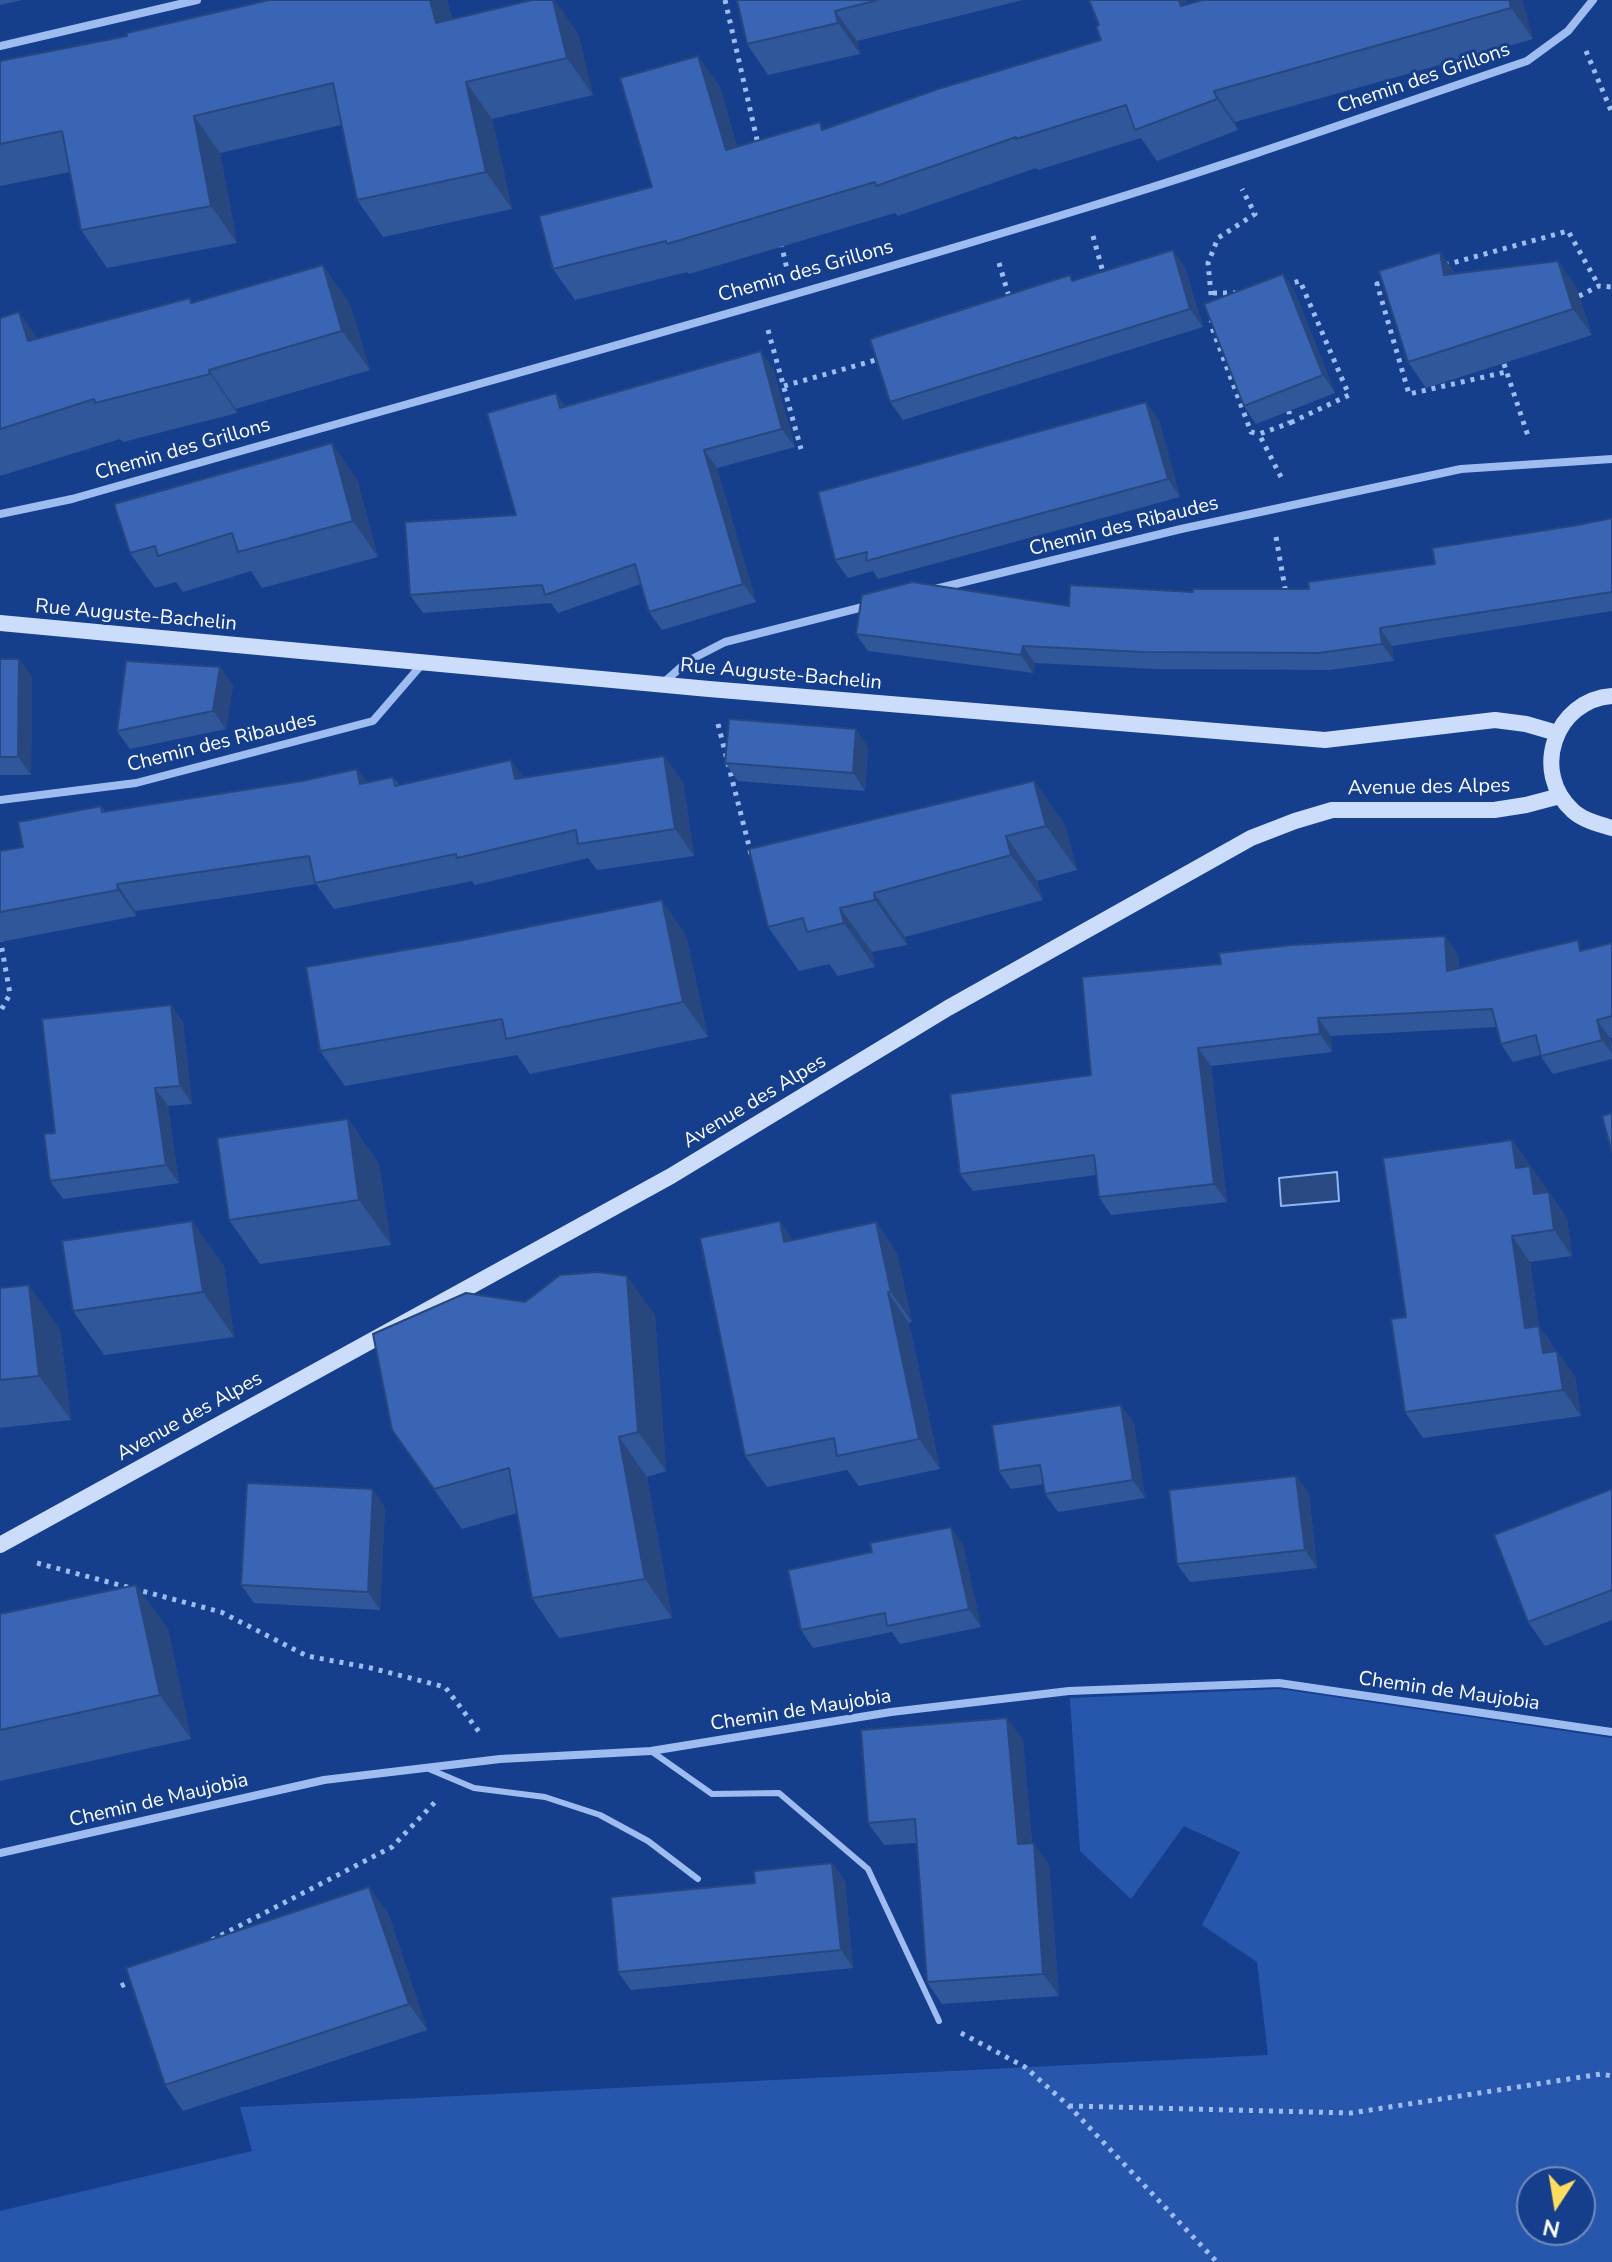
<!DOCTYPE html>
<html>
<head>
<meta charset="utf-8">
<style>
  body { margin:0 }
  #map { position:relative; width:1612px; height:2262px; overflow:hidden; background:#153f8d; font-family:"Nunito Sans",sans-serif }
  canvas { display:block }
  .north { position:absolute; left:1516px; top:2166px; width:80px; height:80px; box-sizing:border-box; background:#153f8d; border:2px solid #738cbb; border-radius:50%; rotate:192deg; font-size:22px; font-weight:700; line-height:32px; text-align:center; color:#fff }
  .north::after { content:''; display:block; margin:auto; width:28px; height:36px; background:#ffde5d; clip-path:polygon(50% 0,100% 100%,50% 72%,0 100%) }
</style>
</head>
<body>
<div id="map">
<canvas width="1612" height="2262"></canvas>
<div class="north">N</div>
</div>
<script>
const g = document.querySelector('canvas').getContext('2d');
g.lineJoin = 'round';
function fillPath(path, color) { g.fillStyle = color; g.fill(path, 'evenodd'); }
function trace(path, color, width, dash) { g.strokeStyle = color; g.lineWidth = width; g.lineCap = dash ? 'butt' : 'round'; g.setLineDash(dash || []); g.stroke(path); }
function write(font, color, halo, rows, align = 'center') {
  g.font = font + ' "Nunito Sans",sans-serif'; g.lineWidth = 6; g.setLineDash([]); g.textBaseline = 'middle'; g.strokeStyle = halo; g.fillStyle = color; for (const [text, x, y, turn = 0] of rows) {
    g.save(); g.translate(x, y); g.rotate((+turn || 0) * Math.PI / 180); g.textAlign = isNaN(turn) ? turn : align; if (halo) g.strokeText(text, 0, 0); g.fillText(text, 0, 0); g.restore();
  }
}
fillPath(new Path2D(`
  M 1280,1689 L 1612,1738 L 1612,2262 L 0,2262 L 0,2211 L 252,2151 L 240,2107 L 1268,2055 L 1257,1962 L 1202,1925 L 1240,1852 L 1184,1826 L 1131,1899 L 1080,1851 L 1070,1698 ZM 1532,2182 L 1580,2182 L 1580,2230 L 1532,2230 Z`), '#2757ac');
const water = new Path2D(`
  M 1337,1172 L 1339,1201 L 1281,1206 L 1279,1178 Z`);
fillPath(water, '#294983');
trace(water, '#90b6f3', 2);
trace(new Path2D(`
  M 725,0 L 758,144
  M 1586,51 L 1612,113
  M 1093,236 L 1104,276
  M 781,243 L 787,269
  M 999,263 L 1010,300
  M 1445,265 L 1568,231 L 1599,286
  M 1389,281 L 1377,284 L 1409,394 L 1506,372
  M 1285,285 L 1300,281 L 1349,395 L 1290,423
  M 1213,293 L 1236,293
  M 1579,296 L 1599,286 L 1612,287
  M 1212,305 L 1208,263 L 1218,238 L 1255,214 L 1242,189
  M 1212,319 L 1211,325 L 1251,432 L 1259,434
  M 768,330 L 801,449
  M 1504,364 L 1528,436
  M 784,386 L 876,360
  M 1281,477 L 1259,434 L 1290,423 L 1289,411
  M 1276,537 L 1286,594
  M 718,724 L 751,854
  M 0,938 L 10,994 L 0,1012
  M 37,1563 L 221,1612 L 307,1656 L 371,1668 L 445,1687 L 480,1733
  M 212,1940 L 392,1847 L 436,1801
  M 121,1986 L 135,1979
  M 961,2033 L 1025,2067 L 1069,2106 L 1217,2262
  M 1069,2106 L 1351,2113 L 1601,2074 L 1612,2076`), '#9ebcf0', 5, [4, 6]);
trace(new Path2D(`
  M 651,1751 L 712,1794 L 779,1793 L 868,1869 L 939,2021
  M 429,1769 L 474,1788 L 545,1797 L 600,1815 L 648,1841 L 698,1879`), '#9ebcf0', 6);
trace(new Path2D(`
  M 0,46 L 197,0
  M 0,514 L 72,499 C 410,402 749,311 1085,208 C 1234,163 1380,111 1527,61 L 1568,31 L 1593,0
  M 935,589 L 1181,529 L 1461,469 L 1612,459
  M 662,684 L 688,661 L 725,642 L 867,606
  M 0,800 L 136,783 L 373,721 L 423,663
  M 0,1853 L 324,1780 L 500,1759 L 651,1751 L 891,1712 L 1069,1691 L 1279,1683 L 1612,1732`), '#9ebcf0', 8);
trace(new Path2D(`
  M 0,623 L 709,689 L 1325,740 L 1495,720 L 1526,724 L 1557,733
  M 1612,696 C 1555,700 1530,772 1573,811 C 1583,820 1598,824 1612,828
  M 0,1545 L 671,1176 L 948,1008 L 1251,838 L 1295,821 L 1332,810 L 1494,810 L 1526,805 L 1560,796`), '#ccddfb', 16);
fillPath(new Path2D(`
  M 0,0 L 22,0 L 0,5 Z
  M 269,0 L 447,0 L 452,19 L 578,33 L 593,95 L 492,119 L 512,209 L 383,237 L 357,200 L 341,125 L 220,153 L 237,243 L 107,268 L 81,230 L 70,172 L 0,186 L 0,61 L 127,36 Z
  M 737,0 L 1023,0 L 857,41 L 860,54 L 768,75 L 747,44 Z
  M 1185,0 L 1187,4 L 1202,0 L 1522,0 L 1533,39 L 1235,122 L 1238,130 L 1157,161 L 1141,138 L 1038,170 L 1036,168 L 898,216 L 895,213 L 689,274 L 687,272 L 575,300 L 553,269 L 652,187 L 720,86 L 737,147 L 825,129 L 1101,40 L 1099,25 Z
  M 1173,250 L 1185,268 L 1203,327 L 903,420 L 890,402 L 1074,280 Z
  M 1558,261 L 1576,287 L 1592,335 L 1426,388 L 1408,362 L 1456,274 Z
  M 1283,274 L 1295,292 L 1335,393 L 1256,424 L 1244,406 Z
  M 190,298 L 193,303 L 350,304 L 370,370 L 236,409 L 237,413 L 123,442 L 120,439 L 0,476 L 0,318 L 37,338 Z
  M 773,369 L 795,447 L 717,468 L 756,602 L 662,630 L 649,612 L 641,584 L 558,613 L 551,603 L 423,613 L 410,595 L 516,515 L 556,393 L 565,406 Z
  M 1159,420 L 1180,497 L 878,579 L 873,571 L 848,578 L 835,560 Z
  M 357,479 L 378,557 L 262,588 L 251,571 L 183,592 L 176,582 L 155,588 L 130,553 Z
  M 1612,518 L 1612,611 L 1392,646 L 1394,661 L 1331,670 L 1155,669 L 1035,663 L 1033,673 L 868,651 L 856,634 L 1069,606 L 1193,592 L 1309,589 L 1435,564 L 1578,525 Z
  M 0,659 L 19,659 L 32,677 L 31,775 L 0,775 Z
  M 220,667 L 233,685 L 226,729 L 130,749 L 117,731 Z
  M 868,747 L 865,791 L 738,781 L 725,763 Z
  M 357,769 L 367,783 L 393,777 L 399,785 L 523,778 L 683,782 L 694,856 L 597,870 L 588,858 L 475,885 L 472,881 L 334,909 L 316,884 L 135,911 L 136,916 L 0,942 L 0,851 L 23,847 L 101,806 L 105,811 L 302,781 Z
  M 1034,781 L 1065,825 L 1077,870 L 1037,881 L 1043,900 L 905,937 L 907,945 L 872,952 L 875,967 L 838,976 L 829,964 L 799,971 L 768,927 Z
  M 686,935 L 708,1037 L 530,1074 L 517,1055 L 345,1086 L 320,1051 Z
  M 1612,943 L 1612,1038 L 1610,1038 L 1612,1046 L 1612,1059 L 1553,1074 L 1540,1055 L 1513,1062 L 1501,1044 L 1496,1027 L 1331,1036 L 1332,1052 L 1211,1066 L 1227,1202 L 1111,1215 L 1099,1197 L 1096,1175 L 973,1191 L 960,1174 L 1091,1075 L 1458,954 L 1459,969 L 1584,950 Z
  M 171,1005 L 183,1023 L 192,1104 L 168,1106 L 179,1183 L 63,1199 L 50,1181 L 55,1133 Z
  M 348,1119 L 379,1164 L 391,1245 L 260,1264 L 229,1220 Z
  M 1512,1140 L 1567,1218 L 1572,1256 L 1530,1262 L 1539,1326 L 1575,1377 L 1581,1416 L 1423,1438 L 1405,1412 L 1406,1317 Z
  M 876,1222 L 897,1253 L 912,1322 L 909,1323 L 940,1469 L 859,1486 L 847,1470 L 767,1487 L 745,1456 L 793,1240 Z
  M 224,1266 L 234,1337 L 104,1355 L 73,1311 Z
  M 0,1288 L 60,1329 L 71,1420 L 0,1428 Z
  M 525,1302 L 655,1315 L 666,1471 L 647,1477 L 672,1618 L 559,1638 L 532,1598 L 517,1513 L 462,1529 L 392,1430 Z
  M 1134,1423 L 1145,1498 L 1058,1512 L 1045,1494 L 1044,1484 L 1011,1489 L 999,1471 Z
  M 1296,1476 L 1309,1494 L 1317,1568 L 1190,1582 L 1177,1564 Z
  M 1612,1489 L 1612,1620 L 1545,1646 L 1528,1622 Z
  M 385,1507 L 380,1610 L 254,1603 L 241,1585 Z
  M 963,1545 L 981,1627 L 900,1644 L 892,1632 L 813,1648 L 801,1630 Z
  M 136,1585 L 168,1629 L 191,1739 L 0,1781 L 0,1614 Z
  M 1023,1740 L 1032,1843 L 1049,1865 L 1059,1996 L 942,2004 L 927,1982 L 916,1843 L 884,1845 L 868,1823 Z
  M 832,1863 L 845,1881 L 853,1968 L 631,1990 L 618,1972 L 755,1883 Z
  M 369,1887 L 388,1913 L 427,2030 L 183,2111 L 165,2085 Z`), '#31579b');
fillPath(new Path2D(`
  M 430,0 L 447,0 L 448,2 L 462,60 L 436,23 Z
  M 553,0 L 555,0 L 578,33 L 593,95 L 567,58 Z
  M 1177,0 L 1185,0 L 1192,15 L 1199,26 Z
  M 1509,0 L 1522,0 L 1533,39 L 1511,8 Z
  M 835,11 L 857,41 L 860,54 L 838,23 Z
  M 698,56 L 720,86 L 747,181 L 726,150 Z
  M 466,82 L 492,119 L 512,209 L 486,172 Z
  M 1214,91 L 1235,122 L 1238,130 L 1217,99 Z
  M 194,116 L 220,153 L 237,243 L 211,206 Z
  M 1173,250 L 1185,268 L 1203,327 L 1190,309 Z
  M 1440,252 L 1459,278 L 1444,275 Z
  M 1558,261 L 1576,287 L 1592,335 L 1573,309 Z
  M 323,265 L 350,304 L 370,370 L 342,331 Z
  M 1283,274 L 1295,292 L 1335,393 L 1323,375 Z
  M 19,312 L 46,351 L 28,341 Z
  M 761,351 L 773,369 L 795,447 L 782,429 Z
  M 209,370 L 236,409 L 237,413 L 210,374 Z
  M 556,393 L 568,411 L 560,408 Z
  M 1146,402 L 1159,420 L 1180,497 L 1168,479 Z
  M 332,443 L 357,479 L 378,557 L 353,521 Z
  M 704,450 L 717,468 L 756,602 L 743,584 Z
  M 1380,628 L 1392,646 L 1394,661 L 1382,644 Z
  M 1023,646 L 1035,663 L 1033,673 L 1021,655 Z
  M 19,659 L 32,677 L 31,775 L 18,757 Z
  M 220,667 L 233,685 L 226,729 L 213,711 Z
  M 856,729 L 868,747 L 865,791 L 853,773 Z
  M 664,756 L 683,782 L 694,856 L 675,829 Z
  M 511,760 L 529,786 L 515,779 Z
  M 357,769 L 376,796 L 360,784 Z
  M 1034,781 L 1065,825 L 1077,870 L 1046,826 Z
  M 1006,836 L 1037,881 L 1043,900 L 1011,855 Z
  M 117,884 L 135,911 L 136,916 L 118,890 Z
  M 874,893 L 905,937 L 907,945 L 875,900 Z
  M 662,900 L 686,935 L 708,1037 L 683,1002 Z
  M 840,908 L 872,952 L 875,967 L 844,923 Z
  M 1445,936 L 1458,954 L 1460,989 L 1447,971 Z
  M 171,1005 L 183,1023 L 192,1104 L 180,1086 Z
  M 1318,1018 L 1331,1036 L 1332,1052 L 1320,1034 Z
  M 1597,1020 L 1610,1038 L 1612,1054 L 1602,1040 Z
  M 1198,1048 L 1211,1066 L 1227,1202 L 1214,1184 Z
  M 155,1088 L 168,1106 L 179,1183 L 166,1165 Z
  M 348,1119 L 379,1164 L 391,1245 L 359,1200 Z
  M 1512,1140 L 1567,1218 L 1572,1256 L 1554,1230 L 1553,1220 L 1516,1168 Z
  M 192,1221 L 224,1266 L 234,1337 L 203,1292 Z
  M 780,1221 L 801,1252 L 784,1242 Z
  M 876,1222 L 897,1253 L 912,1322 L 891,1292 Z
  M 1512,1236 L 1530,1262 L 1539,1326 L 1575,1377 L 1581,1416 L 1563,1390 L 1525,1328 Z
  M 627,1276 L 655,1315 L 666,1471 L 638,1432 Z
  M 29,1285 L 60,1329 L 71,1420 L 39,1376 Z
  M 888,1292 L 909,1323 L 940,1469 L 919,1439 Z
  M 1121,1405 L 1134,1423 L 1145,1498 L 1133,1480 Z
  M 619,1437 L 647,1477 L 672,1618 L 645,1579 Z
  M 1296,1476 L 1309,1494 L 1317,1568 L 1305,1550 Z
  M 373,1489 L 385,1507 L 380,1610 L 368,1592 Z
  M 951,1527 L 963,1545 L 981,1627 L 969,1609 Z
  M 136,1585 L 168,1629 L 191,1739 L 160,1695 Z
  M 1007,1718 L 1023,1740 L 1034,1866 L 1018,1844 Z
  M 1034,1843 L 1049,1865 L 1059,1996 L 1043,1974 Z
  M 832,1863 L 845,1881 L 853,1968 L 841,1950 Z
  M 369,1887 L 388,1913 L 427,2030 L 409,2004 Z`), '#28477e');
const building = new Path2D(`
  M 269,0 L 430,0 L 436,23 L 532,0 L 553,0 L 567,58 L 466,82 L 486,172 L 357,200 L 333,83 L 194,116 L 211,206 L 81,230 L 62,131 L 0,144 L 0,61 L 127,36 L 127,33 Z
  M 737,0 L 878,0 L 835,11 L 838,23 L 747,44 Z
  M 1089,0 L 1179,0 L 1181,6 L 1202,0 L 1509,0 L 1511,8 L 1214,91 L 1217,99 L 1135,130 L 1126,105 L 1016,139 L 1016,137 L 876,186 L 875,182 L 667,244 L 666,241 L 553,269 L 539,216 L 652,187 L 620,78 L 698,56 L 726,150 L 820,122 L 822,130 L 938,89 L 1101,40 L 1096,26 L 1099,25 Z
  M 1173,250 L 1190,309 L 890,402 L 870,339 L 1070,275 L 1072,281 Z
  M 1440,252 L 1444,275 L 1558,261 L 1573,309 L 1408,362 L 1379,271 Z
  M 323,265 L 342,331 L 209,370 L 210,374 L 95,403 L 94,399 L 0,429 L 0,318 L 19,312 L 28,341 L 190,298 L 191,303 Z
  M 1283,274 L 1323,375 L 1244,406 L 1204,304 Z
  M 761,351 L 782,429 L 704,450 L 743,584 L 649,612 L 635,564 L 545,595 L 542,585 L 410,595 L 405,522 L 516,515 L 487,413 L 556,393 L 560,408 Z
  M 1146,402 L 1168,479 L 866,561 L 867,552 L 835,560 L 818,492 Z
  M 332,443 L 353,521 L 238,552 L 232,533 L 158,556 L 155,546 L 130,553 L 114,504 Z
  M 1612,518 L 1612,592 L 1380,628 L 1382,644 L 1319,653 L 1143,652 L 1023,646 L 1021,655 L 856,634 L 862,595 L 912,582 L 1069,606 L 1070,585 L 1193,592 L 1193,589 L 1309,589 L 1308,582 L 1435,564 L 1432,548 L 1578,525 Z
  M 0,659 L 19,659 L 18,757 L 0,757 Z
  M 126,661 L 220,667 L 213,711 L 117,731 Z
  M 729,719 L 856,729 L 853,773 L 725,763 Z
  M 664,756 L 675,829 L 578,844 L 576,830 L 457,858 L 456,854 L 315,883 L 309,856 L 117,884 L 118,890 L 0,912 L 0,851 L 23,847 L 18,822 L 101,806 L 102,812 L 302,781 L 357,769 L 360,784 L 393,777 L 395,786 L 511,760 L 515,779 Z
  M 1034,781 L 1046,826 L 1006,836 L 1011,855 L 874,893 L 875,900 L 840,908 L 844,923 L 807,932 L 803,918 L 768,927 L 749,849 Z
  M 662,900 L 683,1002 L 506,1039 L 502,1019 L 320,1051 L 306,967 L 463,940 Z
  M 1445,936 L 1447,971 L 1578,940 L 1580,951 L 1612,943 L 1612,1016 L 1597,1020 L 1602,1040 L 1541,1056 L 1536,1035 L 1501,1044 L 1492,1009 L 1318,1018 L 1320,1034 L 1198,1048 L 1214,1184 L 1099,1197 L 1094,1155 L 960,1174 L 950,1094 L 1091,1075 L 1082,977 L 1221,964 L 1219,953 L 1292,945 Z
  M 171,1005 L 180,1086 L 155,1088 L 166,1165 L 50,1181 L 44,1134 L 55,1133 L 42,1019 Z
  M 1612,1113 L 1612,1152 L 1602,1116 Z
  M 348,1119 L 359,1200 L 229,1220 L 217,1138 Z
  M 1512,1140 L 1516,1168 L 1530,1166 L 1534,1194 L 1549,1192 L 1554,1230 L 1512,1236 L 1525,1328 L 1539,1326 L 1543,1353 L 1557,1351 L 1563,1390 L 1405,1412 L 1391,1319 L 1406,1317 L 1383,1158 Z
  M 192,1221 L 203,1292 L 73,1311 L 62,1241 Z
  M 780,1221 L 784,1242 L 876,1222 L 891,1292 L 888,1292 L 919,1439 L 837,1456 L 834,1438 L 745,1456 L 700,1238 Z
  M 598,1272 L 627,1276 L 638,1432 L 619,1437 L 645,1579 L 532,1598 L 509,1468 L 434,1489 L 392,1430 L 373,1334 L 466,1293 L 525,1302 L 560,1275 Z
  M 29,1285 L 39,1376 L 0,1380 L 0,1288 Z
  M 1121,1405 L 1133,1480 L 1045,1494 L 1040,1465 L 999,1471 L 992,1425 Z
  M 1296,1476 L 1305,1550 L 1177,1564 L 1169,1490 Z
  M 247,1483 L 373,1489 L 368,1592 L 241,1585 Z
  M 1612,1489 L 1612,1590 L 1528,1622 L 1494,1535 Z
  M 951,1527 L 969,1609 L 887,1626 L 885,1613 L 801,1630 L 788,1570 L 872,1552 L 870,1543 Z
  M 136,1585 L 160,1695 L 0,1730 L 0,1614 Z
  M 1007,1718 L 1018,1844 L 1034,1843 L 1043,1974 L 927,1982 L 915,1819 L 868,1823 L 861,1730 Z
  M 832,1863 L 841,1950 L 618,1972 L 611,1897 L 755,1883 L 754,1871 Z
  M 369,1887 L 409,2004 L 165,2085 L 126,1968 Z`);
fillPath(building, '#3965b4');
trace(building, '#28477e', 2);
write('20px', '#fff', '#153f8d', [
  ["Chemin des Grillons",1424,79,-19],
  ["Chemin des Grillons",806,272,-16],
  ["Chemin des Grillons",183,450,-16],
  ["Chemin des Ribaudes",1124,527,-14],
  ["Rue Auguste-Bachelin",136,616,5],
  ["Rue Auguste-Bachelin",781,675,5],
  ["Chemin des Ribaudes",222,743,-14],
  ["Avenue des Alpes",1429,788,-1],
  ["Avenue des Alpes",755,1102,-31],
  ["Avenue des Alpes",190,1417,-29],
  ["Chemin de Maujobia",1449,1692,8],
  ["Chemin de Maujobia",801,1711,-9],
  ["Chemin de Maujobia",159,1801,-13]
]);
</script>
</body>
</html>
